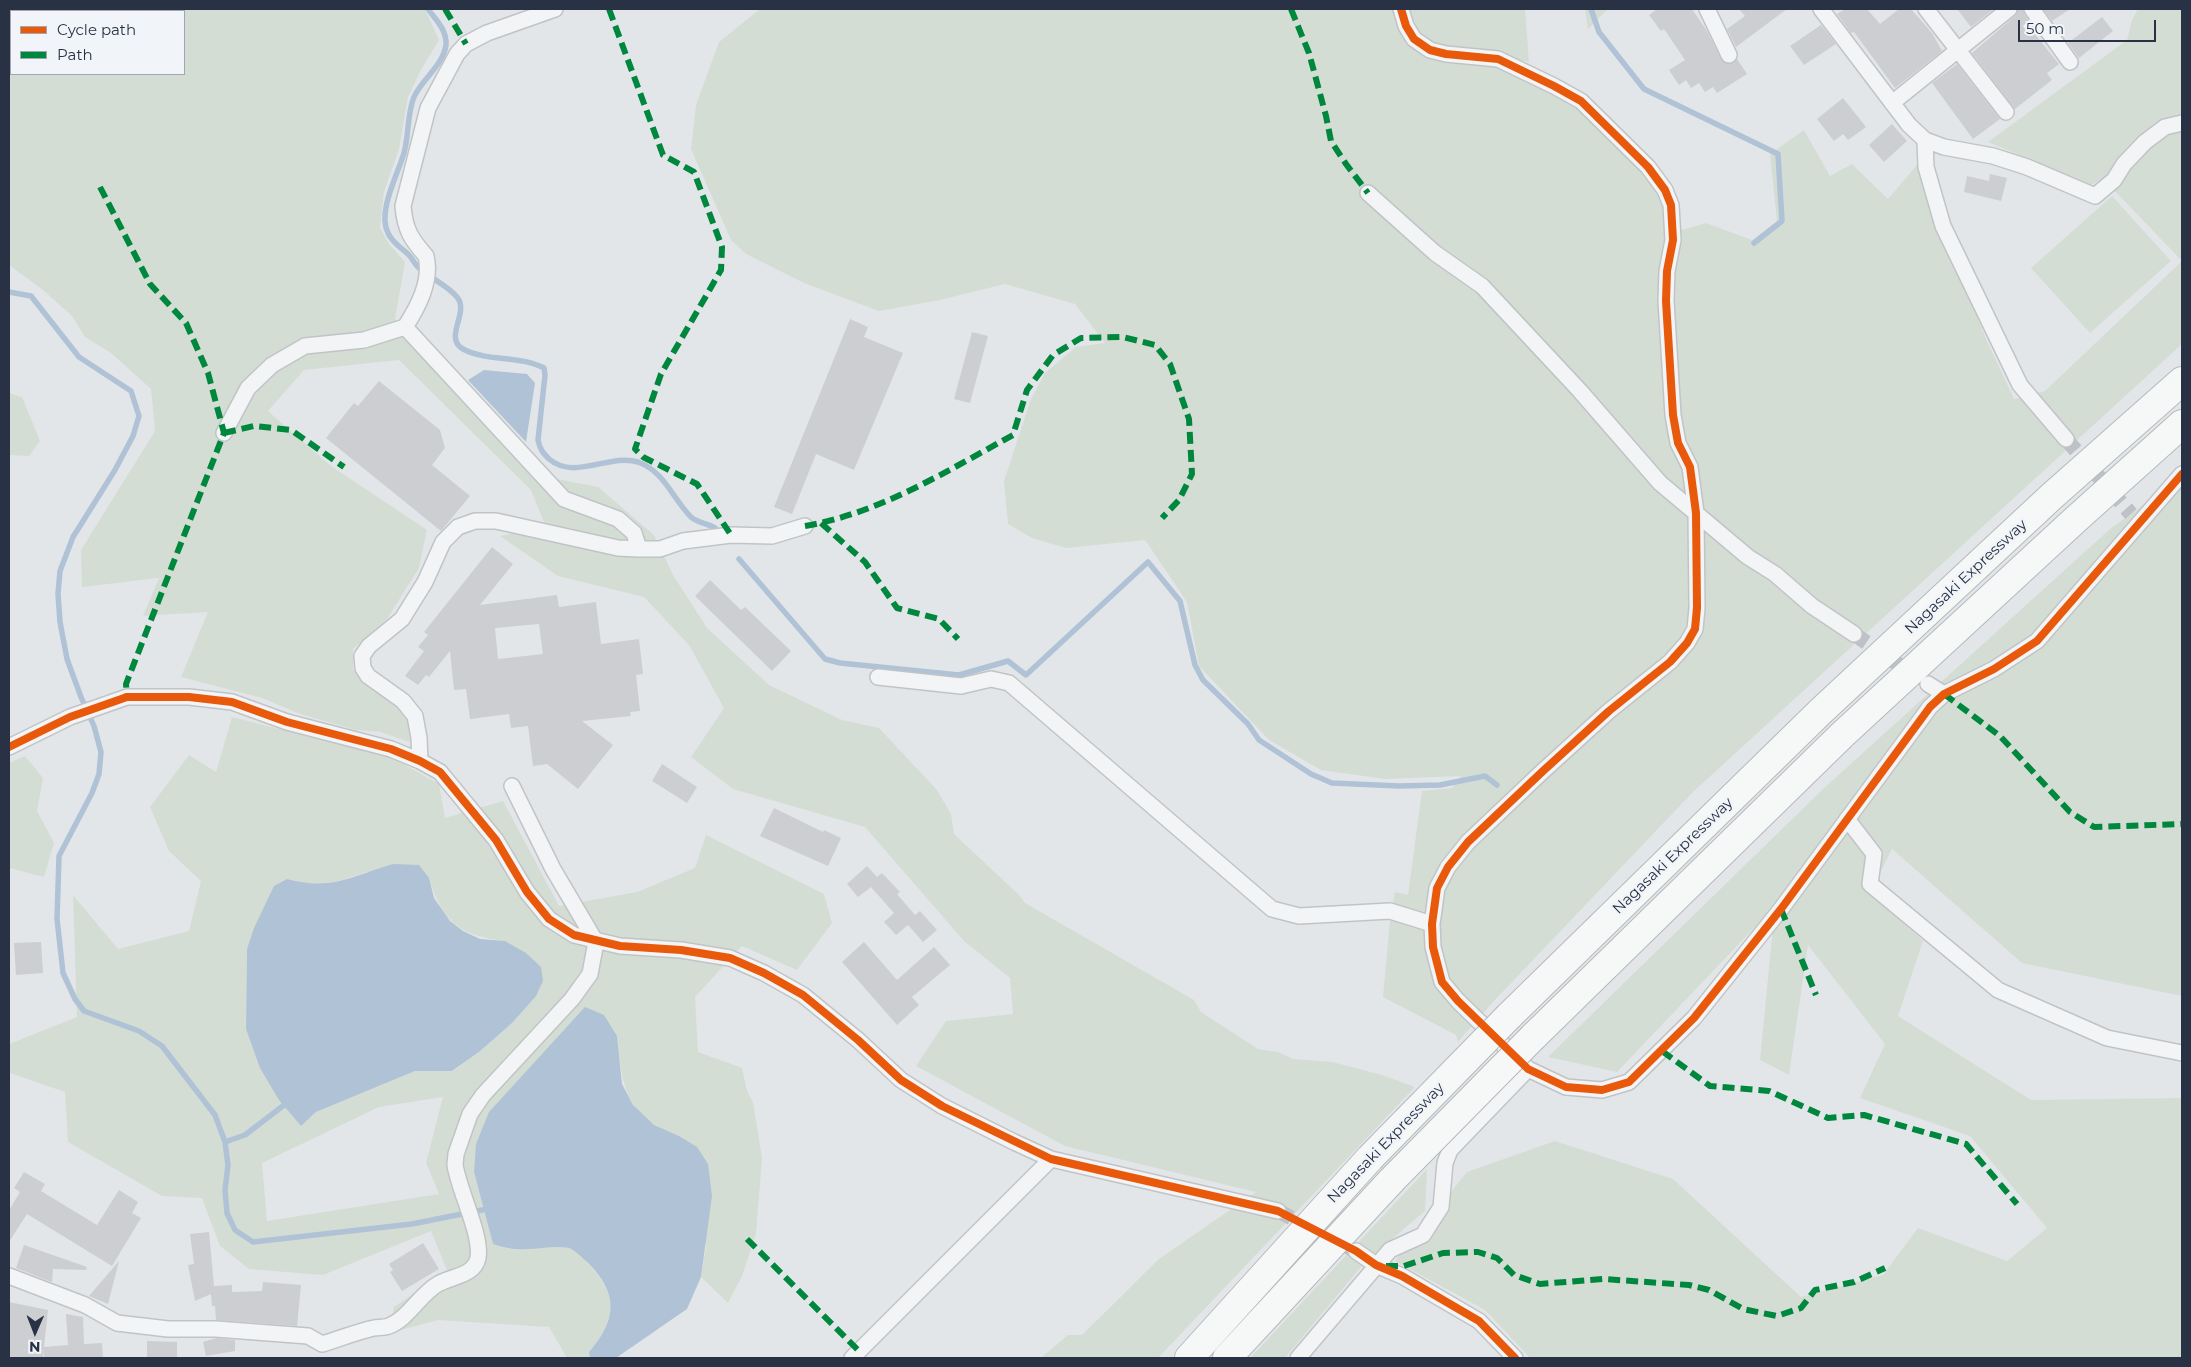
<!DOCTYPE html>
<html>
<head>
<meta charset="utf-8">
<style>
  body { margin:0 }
  #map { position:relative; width:2191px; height:1367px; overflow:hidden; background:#e3e6e9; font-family:Montserrat,sans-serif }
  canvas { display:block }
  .frame { position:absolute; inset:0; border:10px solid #283244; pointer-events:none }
  .legend { position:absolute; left:10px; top:10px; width:175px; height:65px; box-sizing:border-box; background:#f1f4f8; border:1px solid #a1a6b0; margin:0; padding:6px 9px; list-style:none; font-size:15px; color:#283244 }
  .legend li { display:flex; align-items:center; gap:10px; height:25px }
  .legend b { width:25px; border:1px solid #a1a6b0 }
  .north { position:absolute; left:10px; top:1307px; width:50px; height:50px; -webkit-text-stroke:4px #f1f4f8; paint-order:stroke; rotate:181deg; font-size:14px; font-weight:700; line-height:20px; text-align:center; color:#283244 }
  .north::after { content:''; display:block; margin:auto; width:18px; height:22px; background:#283244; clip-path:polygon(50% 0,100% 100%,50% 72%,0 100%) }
  .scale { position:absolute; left:2018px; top:20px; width:138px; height:22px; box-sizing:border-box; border:2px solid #283244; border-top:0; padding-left:6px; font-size:15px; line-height:18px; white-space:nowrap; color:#283244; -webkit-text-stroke:4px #f1f4f8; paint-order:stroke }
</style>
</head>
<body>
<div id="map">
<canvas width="2191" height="1367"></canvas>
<div class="frame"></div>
<ul class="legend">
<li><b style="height:6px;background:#e8590c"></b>Cycle path</li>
<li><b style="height:6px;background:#00873e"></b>Path</li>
</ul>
<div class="north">N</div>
<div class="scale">50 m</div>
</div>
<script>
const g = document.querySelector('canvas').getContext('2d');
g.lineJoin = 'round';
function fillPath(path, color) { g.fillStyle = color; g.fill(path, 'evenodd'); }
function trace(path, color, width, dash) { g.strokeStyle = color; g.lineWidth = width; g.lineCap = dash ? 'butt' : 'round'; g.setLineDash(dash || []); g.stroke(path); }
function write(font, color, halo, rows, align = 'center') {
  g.font = font + ' Montserrat,sans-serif'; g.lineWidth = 5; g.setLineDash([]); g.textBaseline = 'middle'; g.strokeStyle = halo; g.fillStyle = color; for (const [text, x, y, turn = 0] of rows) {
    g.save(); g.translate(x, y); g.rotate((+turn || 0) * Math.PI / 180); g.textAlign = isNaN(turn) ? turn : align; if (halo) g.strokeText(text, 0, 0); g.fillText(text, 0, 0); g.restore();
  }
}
fillPath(new Path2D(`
  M 9,9 L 425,9 L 439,40 L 422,68 L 408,97 L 399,149 L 384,192 L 380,228 L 389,244 L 405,262 L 395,319 L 557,479 L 598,487 L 654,535 L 673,575 L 707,628 L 769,685 L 842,720 L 879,728 L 937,790 L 951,814 L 954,834 L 1018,894 L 1025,903 L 1194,1000 L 1201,1012 L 1258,1049 L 1278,1052 L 1293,1059 L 1333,1062 L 1382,1075 L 1415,1087 L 1158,1358 L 1041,1358 L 1068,1335 L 1082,1335 L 1159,1259 L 1256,1192 L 1065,1146 L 916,1066 L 946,1021 L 1013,1014 L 1010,978 L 964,941 L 865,827 L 733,789 L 691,757 L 724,708 L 689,645 L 644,597 L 558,576 L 500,536 L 546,527 L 531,490 L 399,360 L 304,370 L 268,411 L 331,466 L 427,530 L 419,568 L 387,619 L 353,649 L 353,670 L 389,699 L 408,719 L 410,742 L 380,732 L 356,730 L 300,714 L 262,698 L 181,677 L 208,612 L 143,616 L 159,578 L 82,587 L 81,550 L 155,431 L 151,389 L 111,353 L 85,337 L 72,316 L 43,290 L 9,265 ZM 11,11 L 184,11 L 184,74 L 11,74 Z
  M 760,9 L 1394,9 L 1405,39 L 1422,53 L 1453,62 L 1496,67 L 1547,91 L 1588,116 L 1636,163 L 1661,200 L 1669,234 L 1706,223 L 1752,240 L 1777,221 L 1770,154 L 1804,130 L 1830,176 L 1852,164 L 1888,199 L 1917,165 L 1986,339 L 2014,399 L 2045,391 L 2182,261 L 2113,189 L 2110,174 L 2091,185 L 1988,142 L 2127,40 L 2132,20 L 2138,9 L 2182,9 L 2182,344 L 1693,792 L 1493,1002 L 1458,1042 L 1456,1035 L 1383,997 L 1390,920 L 1395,892 L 1408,895 L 1422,791 L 1452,788 L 1461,776 L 1385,779 L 1321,770 L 1269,740 L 1199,666 L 1187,602 L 1145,540 L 1066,548 L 1032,538 L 1008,524 L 1004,481 L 1031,399 L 1045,373 L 1076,347 L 1105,343 L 1075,304 L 1005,284 L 940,300 L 879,311 L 804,283 L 746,254 L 731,240 L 691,149 L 696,105 L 719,42 Z
  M 1410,9 L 1525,9 L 1529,62 L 1429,43 L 1413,23 Z
  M 1585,9 L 1608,9 L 1588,29 Z
  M 2112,196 L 2171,261 L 2090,333 L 2031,268 Z
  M 9,393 L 22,397 L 40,441 L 29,456 L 9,455 Z
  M 2182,477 L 2182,996 L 2022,963 L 1892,849 L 1870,893 L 1923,941 L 1898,1016 L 2031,1100 L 2182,1098 L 2182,1358 L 1530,1358 L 1485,1310 L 1395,1261 L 1467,1172 L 1555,1141 L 1673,1179 L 1801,1297 L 1883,1275 L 1918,1228 L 2007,1261 L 2047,1228 L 1970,1136 L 1860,1098 L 1885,1044 L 1808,945 L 1789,1075 L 1760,1060 L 1775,906 L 1617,1072 L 1548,1057 L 1823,789 L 2110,529 Z
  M 232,717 L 393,758 L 439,784 L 445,818 L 503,801 L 559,906 L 637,892 L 695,868 L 706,835 L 824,894 L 832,923 L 797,970 L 742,946 L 695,997 L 698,1052 L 742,1068 L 747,1091 L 753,1102 L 762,1158 L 756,1234 L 742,1276 L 728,1303 L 701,1277 L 706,1247 L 679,1136 C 671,1132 661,1130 654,1126 C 622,1105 621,1070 617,1036 L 474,1172 L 493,1244 C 522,1254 543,1242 569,1248 C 575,1249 582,1258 586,1262 C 619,1293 617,1320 589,1352 L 590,1358 L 567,1358 L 549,1327 L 438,1320 L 390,1333 L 394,1307 L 447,1270 L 431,1231 L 323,1275 L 249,1269 L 220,1246 L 202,1198 L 162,1196 L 68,1142 L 65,1092 L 10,1073 L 9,1044 L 77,1017 L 73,895 L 118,949 L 189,931 L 201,881 L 169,851 L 150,807 L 189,755 L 216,772 ZM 366,872 L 429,878 C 442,922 460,936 505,941 L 512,1023 L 479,1052 L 453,1071 L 415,1071 L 316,1112 L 301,1126 L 246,1029 L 247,949 L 287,879 C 320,888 335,883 366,872 ZM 443,1097 L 426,1163 L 439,1194 L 267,1221 L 262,1163 L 379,1107 Z
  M 25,756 L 43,778 L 37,811 L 54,843 L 44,877 L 9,868 L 9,763 Z
  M 1427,1169 L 1425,1211 L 1365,1262 L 1285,1358 L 1250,1358 Z`), '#d4ddd4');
fillPath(new Path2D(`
  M 484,370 L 527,374 L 535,383 L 526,442 L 468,380 Z
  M 393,864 L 419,865 L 429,878 L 434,898 L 450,921 L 463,931 L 480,939 L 505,941 L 526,953 L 541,967 L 543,981 L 536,996 L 512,1023 L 479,1052 L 452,1071 L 415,1071 L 316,1112 L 301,1126 L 279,1100 L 260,1068 L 246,1029 L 247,949 L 254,928 L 274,886 L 287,879 C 331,891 352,876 393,864 Z
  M 585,1007 L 604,1015 L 617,1036 L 622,1084 L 633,1105 L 654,1125 L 679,1136 L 697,1147 L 708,1164 L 712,1196 L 701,1277 L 687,1309 L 616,1358 L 590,1358 L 589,1352 C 617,1320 619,1293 587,1262 C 582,1258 575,1250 569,1248 C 555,1245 541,1249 527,1249 C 516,1250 504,1248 493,1244 L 474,1172 L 476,1144 L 489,1112 Z`), '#b0c2d5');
trace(new Path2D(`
  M 428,9 C 436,20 447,30 446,45 C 443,66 422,79 414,97 C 407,114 409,135 404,153 C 398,174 377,212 388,233 C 393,244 401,247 409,255 C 412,258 414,263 418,267 C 429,278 446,284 457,297 C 470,312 443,338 463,349 C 487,362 519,355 544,368 L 545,375 L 538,440 C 540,449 542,452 549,459 C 575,481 609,453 638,462 C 664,471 673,499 691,517 C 697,523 708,523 715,528
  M 1591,9 L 1599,32 L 1644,89 L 1778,154 L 1782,221 L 1754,243
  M 9,292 L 31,296 L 79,357 L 131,391 L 139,416 L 133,436 L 115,470 L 73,537 L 60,571 L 58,594 L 60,622 L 67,659 L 81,697 L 94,726 L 101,752 L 99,774 L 92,793 L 59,856 L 57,919 L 63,973 L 75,999 L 84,1011 L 139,1031 L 162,1046 L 215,1115 L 225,1142 L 228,1165 L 225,1190 L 227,1213 L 235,1230 L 253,1242 L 412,1224 L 492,1208
  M 739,559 L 825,659 L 840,663 L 959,675 L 1008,661 L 1026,675 L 1148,562 L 1180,601 L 1195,665 L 1203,680 L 1248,724 L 1259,740 L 1311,774 L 1332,783 L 1399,786 L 1440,785 L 1485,776 L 1497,785
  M 225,1142 L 245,1135 L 288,1102`), '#b0c2d5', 5.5);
fillPath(new Path2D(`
  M 1657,9 L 1692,9 L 1707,31 L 1721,59 L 1729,64 L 1737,59 L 1747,74 L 1717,93 L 1713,87 L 1705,92 L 1699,83 L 1691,88 L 1686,80 L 1679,85 L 1669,70 L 1685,60 L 1664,29 L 1661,31 L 1649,15 Z
  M 1739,9 L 1787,9 L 1736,47 L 1727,29 L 1745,16 Z
  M 1845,9 L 1867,9 L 1880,24 L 1899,9 L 1911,9 L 1932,33 L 1942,51 L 1895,88 L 1854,32 L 1851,33 L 1837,14 Z
  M 1957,9 L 1994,9 L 1971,27 Z
  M 2018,9 L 2023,9 L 2024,14 L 2037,31 L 2034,33 L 2059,64 L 2047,73 L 2052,80 L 2015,109 L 1972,53 L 2015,16 Z
  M 2043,9 L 2070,9 L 2052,21 Z
  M 2102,17 L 2113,31 L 2079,58 L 2068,43 Z
  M 1821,25 L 1836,44 L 1804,65 L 1790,46 Z
  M 1957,64 L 2000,119 L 1973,139 L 1932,83 Z
  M 1843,98 L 1866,127 L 1848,140 L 1843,134 L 1834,141 L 1817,119 Z
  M 1892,124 L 1907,141 L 1884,162 L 1869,145 Z
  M 1990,174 L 2007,178 L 2001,201 L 1964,192 L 1967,176 L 1989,181 Z
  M 850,319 L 868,327 L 864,337 L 903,353 L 854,470 L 816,454 L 792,514 L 774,507 Z
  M 972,332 L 988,336 L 970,403 L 954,399 Z
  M 379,381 L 440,430 L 445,448 L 432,465 L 470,496 L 441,531 L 326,438 L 354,403 L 358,406 Z
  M 492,547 L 513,564 L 480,605 L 557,595 L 559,607 L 596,602 L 601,644 L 639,639 L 643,674 L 636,675 L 640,711 L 630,712 L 631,716 L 582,721 L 613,745 L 578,789 L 547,764 L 533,766 L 528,726 L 511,728 L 509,714 L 470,719 L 466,689 L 454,690 L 450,651 L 429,677 L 426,675 L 418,685 L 405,676 L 424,651 L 418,647 L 428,635 L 424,632 ZM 539,624 L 543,654 L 498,659 L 495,628 Z
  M 710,580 L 741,610 L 745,607 L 791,651 L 772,671 L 695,596 Z
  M 662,764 L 697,787 L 687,803 L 652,781 Z
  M 774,808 L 823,832 L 824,830 L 841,838 L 828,866 L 760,836 Z
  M 867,866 L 877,877 L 882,873 L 900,892 L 897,894 L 915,915 L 920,911 L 937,930 L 923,942 L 908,925 L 896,935 L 884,922 L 894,913 L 871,887 L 858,897 L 847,884 Z
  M 41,942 L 43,973 L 16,975 L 14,943 Z
  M 864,942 L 897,980 L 934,947 L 950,965 L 912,997 L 919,1005 L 897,1025 L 842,962 Z
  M 24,1172 L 45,1184 L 41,1191 L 97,1225 L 119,1190 L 138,1202 L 132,1213 L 141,1218 L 112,1266 L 27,1214 L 9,1242 L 9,1210 L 20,1192 L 14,1188 Z
  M 209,1232 L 214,1286 L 232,1285 L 232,1292 L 262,1291 L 263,1282 L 301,1285 L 297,1326 L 216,1320 L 215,1306 L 212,1306 L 211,1294 L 195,1301 L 188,1265 L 194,1264 L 190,1234 Z
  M 423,1243 L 439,1269 L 402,1291 L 390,1272 L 393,1270 L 389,1264 Z
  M 24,1245 L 87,1267 L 86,1270 L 53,1269 L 52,1282 L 16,1268 Z
  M 119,1261 L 108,1304 L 89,1296 Z
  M 9,1302 L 48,1310 L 44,1347 L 68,1345 L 66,1314 L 83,1317 L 84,1344 L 102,1343 L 103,1358 L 44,1358 L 44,1348 L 43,1358 L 9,1358 Z
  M 217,1338 L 235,1340 L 235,1351 L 206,1356 L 203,1342 Z
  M 147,1341 L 177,1342 L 177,1358 L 147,1358 Z`), '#ccced1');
trace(new Path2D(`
  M 2066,439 L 2131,514
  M 1854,634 L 1914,675
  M 1278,1211 L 1356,1251`), '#bec2c8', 15, [15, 8]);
const street = new Path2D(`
  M 1401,9 L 1406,26 L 1414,39 L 1430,50 L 1446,54 L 1498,59 L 1554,86 L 1581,101 L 1648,167 L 1665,190 L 1671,205 L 1673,240 L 1667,271 L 1666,301 L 1673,415 L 1678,443 L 1690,467 L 1696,513 L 1697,608 L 1695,629 L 1687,643 L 1670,662 L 1609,711 L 1543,771 L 1468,842 L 1448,867 L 1437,888 L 1432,924 L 1433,947 L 1442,982 L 1458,1001 L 1528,1069 L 1566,1087 L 1602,1090 L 1629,1082 L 1694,1018 L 1781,909 L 1930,707 L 1944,694 L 1994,669 L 2037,641 L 2182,474
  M 1707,9 L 1729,55
  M 1821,9 L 1909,125 L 1925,140 L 1944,147 L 1993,156 L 2027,167 L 2095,196 L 2114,180 L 2124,164 L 2145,142 L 2165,127 L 2182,123
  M 1926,9 L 2006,112
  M 2032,9 L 2070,62
  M 1892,103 L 2009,9
  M 1925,140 L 1926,167 L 1943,226 L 2020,385 L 2066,439
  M 1368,193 L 1435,253 L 1482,286 L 1580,391 L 1660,483 L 1748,557 L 1775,574 L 1812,606 L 1854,634
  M 405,327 L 564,499 L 618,519 L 634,533 L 639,549
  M 224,433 L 248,388 L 272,365 L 305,346 L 364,340 L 405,327 C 418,307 432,281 426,256 C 411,239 405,230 403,206 L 428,108 L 457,54 L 466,44 L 487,33 L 555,9
  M 878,677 L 961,686 L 991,679 L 1009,683 L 1272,909 L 1299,916 L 1390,911 L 1432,924
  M 1928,684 L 1944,694
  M 9,747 L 70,717 L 127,697 L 189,697 L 232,702 L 287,722 L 391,749 L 420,761 L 440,772 L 496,840 L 527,892 L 549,919 L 574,935 L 620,946 L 681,950 L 730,958 L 764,973 L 803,995 L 858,1040 L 901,1080 L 942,1106 L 1014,1142 L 1051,1159 L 1278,1211
  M 420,761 L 419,738 L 415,716 L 403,701 L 368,676 L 363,668 L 362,656 L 369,646 L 402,619 L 425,582 L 443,542 L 458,527 L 475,521 L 496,521 L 618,548 L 639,549 L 660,549 L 683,541 L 731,535 L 772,536 L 805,526
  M 1847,819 L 1874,854 L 1870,884 L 1998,990 L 2107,1038 L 2182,1053
  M 1356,1251 L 1376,1265 L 1402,1276 L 1479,1321 L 1515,1358
  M 9,1276 L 85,1305 L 117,1323 L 168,1329 L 216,1329 L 308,1336 L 322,1344 C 339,1339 356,1332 374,1328 C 378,1327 384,1328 389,1326 C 409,1318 420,1294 438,1284 C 452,1276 474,1276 478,1258 C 482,1235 459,1191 455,1165 L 456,1154 L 470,1114 L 483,1095 L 572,999 L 590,974 L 596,942 L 553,869 L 512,786
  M 852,1358 L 1051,1159
  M 1298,1358 L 1390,1250 L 1423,1235 L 1441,1207 L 1445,1163 L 1450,1150 L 1528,1069`);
const highway = new Path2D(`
  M 1509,1016 L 1820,712 L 2052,496 L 2182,381
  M 1533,1037 L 1842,735 L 2075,520 L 2182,424
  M 1189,1358 L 1370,1158
  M 1227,1358 L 1392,1180`);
trace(street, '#c1c4c7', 18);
trace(highway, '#b5b9be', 30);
trace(street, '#f3f4f5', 15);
trace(highway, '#f6f7f7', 28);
const highwayBridge = new Path2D(`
  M 1370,1158 L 1509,1016
  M 1392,1180 L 1533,1037`);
trace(highwayBridge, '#b5b9be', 30, []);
trace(highwayBridge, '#f6f7f7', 28);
trace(new Path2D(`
  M 445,9 L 466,44
  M 609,9 L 663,155 L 694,172 L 722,247 L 721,270 L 661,374 L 635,449 L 643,457 L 697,484 L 731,535
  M 1291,9 L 1309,53 L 1326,116 L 1331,141 L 1346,164 L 1368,193
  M 100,187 L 150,284 L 186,323 L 208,373 L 224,433 L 126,684 L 127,697
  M 224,433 L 254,426 L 291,430 L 344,467
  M 821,523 L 865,562 L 897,608 L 939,619 L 958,639
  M 805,526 C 880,513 947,471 1013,435 L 1027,390 L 1053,355 L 1081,338 L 1123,337 L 1155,345 L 1170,364 L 1189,419 L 1192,474 L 1179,500 L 1162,518
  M 1944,694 L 2000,736 L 2070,812 L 2094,827 L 2182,824
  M 1781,909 L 1816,995
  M 1662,1051 L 1710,1086 L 1769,1091 L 1828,1118 L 1864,1115 L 1966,1144 L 2017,1204
  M 747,1239 L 859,1351
  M 1386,1266 L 1404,1266 L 1443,1253 L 1478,1252 L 1497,1258 L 1514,1275 L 1540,1284 L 1603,1279 L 1689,1285 L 1709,1290 L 1743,1309 L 1777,1316 L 1801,1308 L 1815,1290 L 1854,1282 L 1885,1268`), '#00873e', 6, [12, 6]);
trace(new Path2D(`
  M 1401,9 L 1406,26 L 1414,39 L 1430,50 L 1446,54 L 1498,59 L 1554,86 L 1581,101 L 1648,167 L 1665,190 L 1671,205 L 1673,240 L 1667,271 L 1666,301 L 1673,415 L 1678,443 L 1690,467 L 1696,513 L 1697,608 L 1695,629 L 1687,643 L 1670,662 L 1609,711 L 1543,771 L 1468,842 L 1448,867 L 1437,888 L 1432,924 L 1433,947 L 1442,982 L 1458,1001 L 1528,1069 L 1566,1087 L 1602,1090 L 1629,1082 L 1694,1018 L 1781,909 L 1930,707 L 1944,694 L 1994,669 L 2037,641 L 2182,474
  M 9,747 L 70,717 L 127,697 L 189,697 L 232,702 L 287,722 L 391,749 L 420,761 L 440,772 L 496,840 L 527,892 L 549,919 L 574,935 L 620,946 L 681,950 L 730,958 L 764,973 L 803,995 L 858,1040 L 901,1080 L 942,1106 L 1051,1159 L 1278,1211 L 1356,1251 L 1376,1265 L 1402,1276 L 1479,1321 L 1515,1358`), '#e8590c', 8);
write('15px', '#283244', '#f1f4f8', [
  ["Nagasaki Expressway",1966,577,-43],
  ["Nagasaki Expressway",1673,856,-44],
  ["Nagasaki Expressway",1386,1143,-46]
]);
</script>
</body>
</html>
